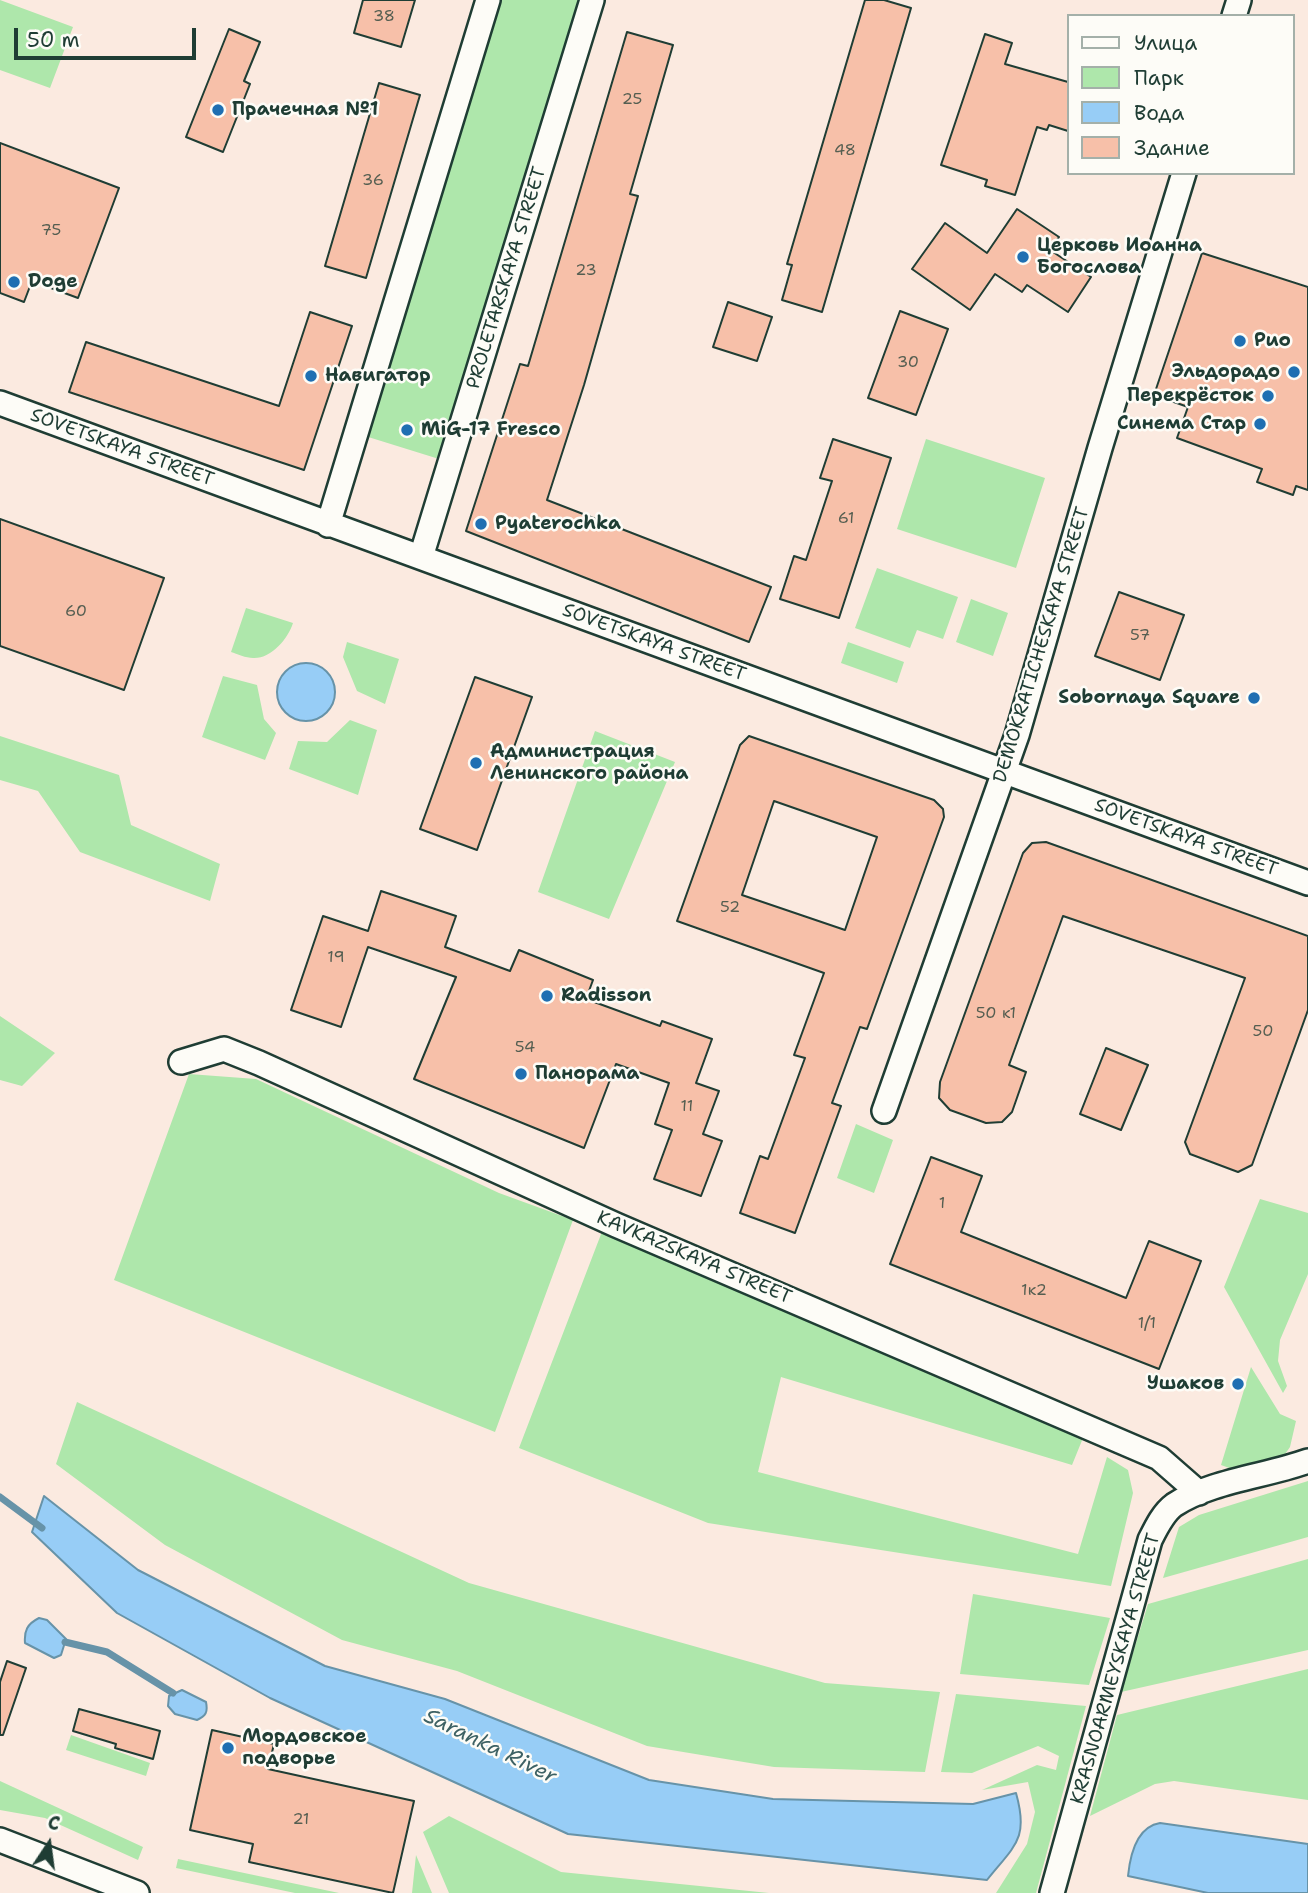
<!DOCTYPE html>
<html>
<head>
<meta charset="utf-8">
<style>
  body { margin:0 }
  #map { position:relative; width:1308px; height:1893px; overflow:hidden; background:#fbeae0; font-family:"Shantell Sans",sans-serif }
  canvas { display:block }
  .legend { position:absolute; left:1067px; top:14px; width:228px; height:161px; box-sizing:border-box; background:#fdfcf7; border:2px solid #a4b0a9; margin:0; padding:9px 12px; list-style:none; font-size:21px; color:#1f3d34 }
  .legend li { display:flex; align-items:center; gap:14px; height:35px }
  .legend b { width:35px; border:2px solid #a4b0a9 }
  .north { position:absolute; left:14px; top:1809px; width:70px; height:70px; -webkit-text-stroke:5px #fdfcf7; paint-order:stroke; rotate:13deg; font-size:19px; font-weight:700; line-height:28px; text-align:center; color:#1f3d34 }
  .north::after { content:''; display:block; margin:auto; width:24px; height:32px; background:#1f3d34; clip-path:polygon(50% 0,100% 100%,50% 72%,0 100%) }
  .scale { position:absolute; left:14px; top:28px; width:182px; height:32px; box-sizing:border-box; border:4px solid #1f3d34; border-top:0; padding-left:9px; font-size:21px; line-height:24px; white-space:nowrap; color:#1f3d34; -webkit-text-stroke:5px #fdfcf7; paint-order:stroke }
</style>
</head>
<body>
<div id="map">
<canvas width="1308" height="1893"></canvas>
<ul class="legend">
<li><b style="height:9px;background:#fdfcf7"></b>Улица</li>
<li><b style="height:19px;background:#aee7ab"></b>Парк</li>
<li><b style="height:19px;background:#97cdf6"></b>Вода</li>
<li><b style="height:19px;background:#f7c0a9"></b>Здание</li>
</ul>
<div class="north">С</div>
<div class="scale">50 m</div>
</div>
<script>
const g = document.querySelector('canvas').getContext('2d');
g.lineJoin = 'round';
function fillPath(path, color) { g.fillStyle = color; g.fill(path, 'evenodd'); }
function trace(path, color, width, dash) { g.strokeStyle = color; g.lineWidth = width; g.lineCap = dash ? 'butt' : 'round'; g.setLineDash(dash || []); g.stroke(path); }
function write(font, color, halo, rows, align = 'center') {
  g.font = font + ' "Shantell Sans",sans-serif'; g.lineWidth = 5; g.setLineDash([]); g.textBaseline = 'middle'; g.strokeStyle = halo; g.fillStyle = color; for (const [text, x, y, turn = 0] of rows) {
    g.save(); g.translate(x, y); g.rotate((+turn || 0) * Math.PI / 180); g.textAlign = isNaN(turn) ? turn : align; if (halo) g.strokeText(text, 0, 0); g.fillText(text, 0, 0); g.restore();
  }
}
fillPath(new Path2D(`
  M 0,0 L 73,27 L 50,88 L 0,70 Z
  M 499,0 L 580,0 L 439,459 L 365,436 Z
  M 926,439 L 1045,478 L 1016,568 L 897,529 Z
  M 877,568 L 958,597 L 943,639 L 917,630 L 910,648 L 855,628 Z
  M 971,599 L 1008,613 L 993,656 L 956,642 Z
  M 246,608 L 293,623 C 288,639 271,659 253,658 C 246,658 237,654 231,652 Z
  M 347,642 L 399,659 L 385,704 L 357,691 L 343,657 Z
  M 848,642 L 904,662 L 897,683 L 841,663 Z
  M 223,676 L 257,685 L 264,719 L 276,733 L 265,760 L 202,737 Z
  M 350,720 L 377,730 L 358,795 L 289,769 L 298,741 L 327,742 Z
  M 595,731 L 675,762 L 609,919 L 538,892 Z
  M 0,736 L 119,775 L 131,825 L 220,864 L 210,901 L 80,852 L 38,791 L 0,780 Z
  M 0,1016 L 55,1053 L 22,1086 L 0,1080 Z
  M 189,1074 L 256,1079 L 499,1193 L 573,1220 L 495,1432 L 114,1280 Z
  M 856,1124 L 893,1140 L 874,1193 L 837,1178 Z
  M 1260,1199 L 1308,1213 L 1308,1274 L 1280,1340 L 1278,1361 L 1287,1386 L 1283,1393 L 1224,1287 Z
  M 603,1229 L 1083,1438 L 1072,1465 L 781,1377 L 758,1472 L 1078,1554 L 1107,1457 L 1128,1470 L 1133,1493 L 1111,1586 L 708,1523 L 519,1448 Z
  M 1251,1367 L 1280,1414 L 1296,1421 L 1290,1447 L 1283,1457 L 1232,1469 L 1221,1465 Z
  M 77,1402 L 469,1583 L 825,1683 L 940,1692 L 925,1772 L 774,1767 L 647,1746 L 457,1671 L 342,1640 L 165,1545 L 56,1464 Z
  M 1308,1481 L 1308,1537 L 1163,1578 L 1179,1527 L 1199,1515 Z
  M 1308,1559 L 1308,1650 L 1121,1692 L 1148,1604 Z
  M 973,1594 L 1110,1618 L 1089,1685 L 960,1674 Z
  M 1308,1669 L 1308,1800 L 1174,1781 L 1155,1784 L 1090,1816 L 1117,1715 Z
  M 956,1694 L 1086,1706 L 1036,1893 L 996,1893 L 1027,1844 L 1035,1812 L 1028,1782 L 982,1790 L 1037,1765 L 1056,1770 L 1059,1756 L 1038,1746 L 972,1773 L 941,1772 Z
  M 71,1735 L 150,1763 L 146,1776 L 66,1750 Z
  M 0,1781 L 143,1847 L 138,1860 L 45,1818 L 0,1810 Z
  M 449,1816 L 561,1872 L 769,1893 L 449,1893 L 423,1832 Z
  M 416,1855 L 432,1893 L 412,1893 Z
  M 178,1859 L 339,1893 L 295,1893 L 176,1868 Z`), '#aee7ab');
const water = new Path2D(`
  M277 692a29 29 0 1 1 58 0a29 29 0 1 1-58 0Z
  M 44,1496 L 138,1570 L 325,1666 L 445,1699 L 649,1780 L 773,1799 L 973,1804 L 1016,1793 C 1029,1839 1015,1845 987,1880 L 568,1834 L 270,1698 L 117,1613 L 32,1532 Z
  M 39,1618 L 47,1620 L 66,1639 L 61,1655 L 54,1658 L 25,1643 C 24,1631 27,1624 39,1618 Z
  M 182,1690 L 206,1702 C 208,1712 206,1716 197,1720 L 175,1714 L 168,1706 L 169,1696 Z
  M 1160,1823 L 1308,1844 L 1308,1893 L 1208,1893 L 1128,1876 C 1130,1856 1136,1827 1160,1823 Z`);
fillPath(water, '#97cdf6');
trace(water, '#6793a8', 2);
trace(new Path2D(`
  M 0,1497 L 42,1528
  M 65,1642 L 107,1652 L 173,1693`), '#6793a8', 7);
const building = new Path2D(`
  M 363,0 L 415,0 L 401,47 L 354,33 Z
  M 865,0 L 884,0 L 911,8 L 822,312 L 782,300 L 792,265 L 787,264 Z
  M 229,29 L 260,42 L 244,81 L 250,84 L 223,152 L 186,137 Z
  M 627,32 L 673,45 L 630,194 L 638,196 L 584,385 L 547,500 L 771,587 L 749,642 L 466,531 L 520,364 L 528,366 Z
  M 985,34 L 1012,43 L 1005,64 L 1068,82 L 1068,131 L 1049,125 L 1047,130 L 1037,127 L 1015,195 L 985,186 L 987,180 L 941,165 Z
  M 379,83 L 420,95 L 366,278 L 325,266 Z
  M 0,143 L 119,188 L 78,298 L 32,281 L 24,302 L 0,293 Z
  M 1017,209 L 1059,237 L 1050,250 L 1091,277 L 1068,312 L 1027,285 L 1022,292 L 995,274 L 970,310 L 912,269 L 945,223 L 987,253 Z
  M 1202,253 L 1308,287 L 1308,490 L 1296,486 L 1293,495 L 1257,482 L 1262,469 L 1177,438 L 1188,407 L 1154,395 Z
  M 728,302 L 772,317 L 757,361 L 713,347 Z
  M 900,311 L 948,329 L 916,415 L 868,398 Z
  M 310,312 L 352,326 L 304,470 L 69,392 L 86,342 L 279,406 Z
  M 833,439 L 891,458 L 839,618 L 780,599 L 794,556 L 806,560 L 832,481 L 820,478 Z
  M 0,519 L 164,578 L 124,690 L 0,646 Z
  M 1119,592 L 1184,615 L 1160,680 L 1095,656 Z
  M 475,677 L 532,697 L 477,850 L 420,829 Z
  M 749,736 L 934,800 L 943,809 L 944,817 L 867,1029 L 860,1027 L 832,1103 L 841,1106 L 795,1233 L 740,1213 L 760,1156 L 768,1159 L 805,1058 L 794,1055 L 824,973 L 677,921 L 740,745 ZM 774,801 L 877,837 L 845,930 L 742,895 Z
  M 1046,842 L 1308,936 L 1308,1010 L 1252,1165 L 1238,1172 L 1190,1154 L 1185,1142 L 1245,978 L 1063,916 L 1009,1065 L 1026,1072 L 1012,1112 L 1002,1122 L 986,1123 L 950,1110 L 939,1098 L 940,1082 L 1023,853 L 1032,843 Z
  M 381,891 L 456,916 L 445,947 L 510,971 L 519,950 L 593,980 L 586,999 L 660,1026 L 662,1021 L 712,1039 L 696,1083 L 719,1091 L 703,1134 L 722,1141 L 701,1196 L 654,1179 L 672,1130 L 655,1124 L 669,1083 L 616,1064 L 584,1148 L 414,1079 L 456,977 L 368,947 L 341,1027 L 291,1010 L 323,916 L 368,931 Z
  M 1106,1048 L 1148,1065 L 1121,1130 L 1080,1114 Z
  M 931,1157 L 982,1176 L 961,1232 L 1126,1298 L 1149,1241 L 1201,1261 L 1159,1369 L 890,1264 Z
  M 7,1661 L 26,1668 L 3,1735 L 0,1735 L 0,1682 Z
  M 79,1709 L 160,1731 L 153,1759 L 115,1748 L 116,1744 L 73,1731 Z
  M 212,1730 L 274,1744 L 268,1769 L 414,1801 L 393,1893 L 249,1862 L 253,1844 L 190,1830 Z`);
fillPath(building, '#f7c0a9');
trace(building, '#1f3d34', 2);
const minor = new Path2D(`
  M 1234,16 L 1239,0
  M 0,403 L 1308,883
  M 328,525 L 488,0
  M 421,557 L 592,0
  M 181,1062 L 224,1049 L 259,1063 L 616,1225 L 1159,1458 L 1199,1493
  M 884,1111 L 1017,735 L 1100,448 L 1184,173
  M 0,1840 L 137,1893
  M 1052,1893 L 1150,1540 C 1156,1528 1163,1513 1174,1505 C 1210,1481 1267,1476 1308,1461`);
trace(minor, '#1f3d34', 28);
trace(minor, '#fdfcf7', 23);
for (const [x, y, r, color] of [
  [218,110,7,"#1f6fb2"],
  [1023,257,7,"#1f6fb2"],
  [14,282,7,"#1f6fb2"],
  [1240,341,7,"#1f6fb2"],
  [1294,372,7,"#1f6fb2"],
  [311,376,7,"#1f6fb2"],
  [1268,396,7,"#1f6fb2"],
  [1260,424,7,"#1f6fb2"],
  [407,430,7,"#1f6fb2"],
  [481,524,7,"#1f6fb2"],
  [1254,698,7,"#1f6fb2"],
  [476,763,7,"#1f6fb2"],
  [547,996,7,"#1f6fb2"],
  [521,1074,7,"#1f6fb2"],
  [1238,1384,7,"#1f6fb2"],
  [228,1748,7,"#1f6fb2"]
]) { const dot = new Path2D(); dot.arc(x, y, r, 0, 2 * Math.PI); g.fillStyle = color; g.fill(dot); trace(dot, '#fdfcf7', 2.5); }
write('16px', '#555e51', null, [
  ["38",384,17],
  ["25",632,100],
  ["48",845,151],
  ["36",373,181],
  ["75",51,231],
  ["23",586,271],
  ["30",908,363],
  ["61",846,519],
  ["60",76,612],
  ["57",1140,636],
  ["52",730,908],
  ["19",336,958],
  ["50 к1",996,1014],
  ["50",1263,1032],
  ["54",525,1048],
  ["11",687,1107],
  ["1",942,1204],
  ["1к2",1034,1291],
  ["1/1",1147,1324],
  ["21",301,1820]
]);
write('bold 19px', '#1f3d34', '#fdfcf7', [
  ["Прачечная №1",232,110],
  ["Церковь Иоанна",1037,246],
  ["Богослова",1037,268],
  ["Doge",28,282],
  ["Рио",1254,341],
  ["Эльдорадо",1280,372,"right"],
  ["Навигатор",325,376],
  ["Перекрёсток",1254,396,"right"],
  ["Синема Стар",1246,424,"right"],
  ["MiG-17 Fresco",421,430],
  ["Pyaterochka",495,524],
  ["Sobornaya Square",1240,698,"right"],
  ["Администрация",490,752],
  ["Ленинского района",490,774],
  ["Radisson",561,996],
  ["Панорама",535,1074],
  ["Ушаков",1224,1384,"right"],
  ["Мордовское",242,1737],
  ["подворье",242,1759]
], 'left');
write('19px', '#1f3d34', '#fdfcf7', [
  ["PROLETARSKAYA STREET",507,278,-73],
  ["SOVETSKAYA STREET",122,448,20],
  ["SOVETSKAYA STREET",654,643,20],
  ["DEMOKRATICHESKAYA STREET",1042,645,-73],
  ["SOVETSKAYA STREET",1186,838,20],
  ["KAVKAZSKAYA STREET",694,1258,23],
  ["KRASNOARMEYSKAYA STREET",1116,1669,-74]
]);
write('italic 21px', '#3d6164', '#fdfcf7', [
  ["Saranka River",490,1747,26]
]);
</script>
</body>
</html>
